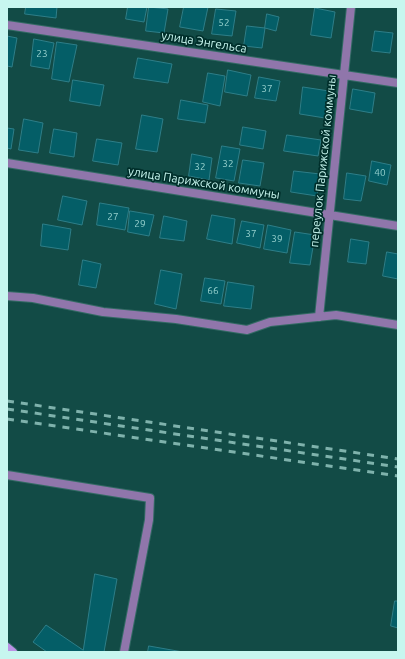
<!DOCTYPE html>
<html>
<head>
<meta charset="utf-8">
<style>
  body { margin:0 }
  #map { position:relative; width:405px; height:659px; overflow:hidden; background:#124b46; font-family:Ubuntu,sans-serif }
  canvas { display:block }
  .frame { position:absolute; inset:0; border:8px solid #c7f6ef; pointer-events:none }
</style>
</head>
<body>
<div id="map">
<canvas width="405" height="659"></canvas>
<div class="frame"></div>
</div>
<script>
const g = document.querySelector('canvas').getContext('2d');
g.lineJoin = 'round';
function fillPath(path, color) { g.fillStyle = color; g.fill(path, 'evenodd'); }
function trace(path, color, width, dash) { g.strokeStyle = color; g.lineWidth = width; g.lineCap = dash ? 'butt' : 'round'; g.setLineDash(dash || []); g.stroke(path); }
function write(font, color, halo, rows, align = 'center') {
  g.font = font + ' Ubuntu,sans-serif'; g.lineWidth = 3.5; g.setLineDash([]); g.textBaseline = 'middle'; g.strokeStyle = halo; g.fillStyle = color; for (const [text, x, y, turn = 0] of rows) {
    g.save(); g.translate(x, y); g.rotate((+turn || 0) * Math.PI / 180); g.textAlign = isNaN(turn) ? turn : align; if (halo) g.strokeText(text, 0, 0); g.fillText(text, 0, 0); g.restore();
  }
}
const building = new Path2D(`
  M 26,7 L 57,7 L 56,18 L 25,14 Z
  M 128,7 L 147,7 L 144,22 L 126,19 Z
  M 149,7 L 168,9 L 164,33 L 146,31 Z
  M 184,7 L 208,7 L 203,31 L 180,27 Z
  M 315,8 L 335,12 L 331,38 L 311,35 Z
  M 216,9 L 236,11 L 232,36 L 212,34 Z
  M 267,14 L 279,17 L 276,31 L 265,28 Z
  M 247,26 L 265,28 L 262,48 L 244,46 Z
  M 375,31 L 393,33 L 390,53 L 372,51 Z
  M 7,36 L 17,38 L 12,67 L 7,66 Z
  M 34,39 L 54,43 L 49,69 L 31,66 Z
  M 57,42 L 77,45 L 69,82 L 52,79 Z
  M 138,58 L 172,64 L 168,83 L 134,78 Z
  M 228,70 L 251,75 L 247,96 L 225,92 Z
  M 208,73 L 225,76 L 220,106 L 203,102 Z
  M 259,77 L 280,81 L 276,101 L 255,98 Z
  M 73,80 L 104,85 L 100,106 L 70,101 Z
  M 303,87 L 329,91 L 325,118 L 300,114 Z
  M 353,89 L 375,93 L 372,113 L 350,109 Z
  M 181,100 L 208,105 L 205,123 L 178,119 Z
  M 142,115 L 163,119 L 157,152 L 136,149 Z
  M 24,119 L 43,123 L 38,153 L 19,150 Z
  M 243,127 L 266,131 L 263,149 L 240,145 Z
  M 7,128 L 14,129 L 11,149 L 7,148 Z
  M 54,129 L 77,133 L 74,157 L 50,153 Z
  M 287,135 L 321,140 L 318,156 L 284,151 Z
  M 97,139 L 122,143 L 118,165 L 93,161 Z
  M 222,146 L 240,149 L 234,181 L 216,178 Z
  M 192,154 L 212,158 L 209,180 L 189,176 Z
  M 243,160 L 264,163 L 260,186 L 239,183 Z
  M 372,161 L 391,165 L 387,185 L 369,181 Z
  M 294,171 L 320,174 L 317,196 L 291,192 Z
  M 347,173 L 366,176 L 361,201 L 344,199 Z
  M 63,196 L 87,201 L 82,225 L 58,220 Z
  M 100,203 L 129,208 L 125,230 L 97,225 Z
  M 130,211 L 154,215 L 149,236 L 128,232 Z
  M 212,215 L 235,219 L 232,244 L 207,239 Z
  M 164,216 L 187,221 L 184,241 L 160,238 Z
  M 242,221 L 264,225 L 260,248 L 237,243 Z
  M 43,224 L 71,229 L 68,250 L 41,246 Z
  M 268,225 L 291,230 L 287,253 L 264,249 Z
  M 295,232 L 315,235 L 310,265 L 290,263 Z
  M 351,239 L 369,242 L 366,264 L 348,262 Z
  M 387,252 L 398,254 L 398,279 L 383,276 Z
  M 83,260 L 101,264 L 96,288 L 79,285 Z
  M 161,270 L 182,274 L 176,309 L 155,304 Z
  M 205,278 L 225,281 L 221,304 L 201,301 Z
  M 228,282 L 254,286 L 251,309 L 224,306 Z
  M 95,574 L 117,579 L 104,652 L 47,652 L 33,642 L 46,625 L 83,650 Z
  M 395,601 L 398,601 L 398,628 L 391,626 Z
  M 149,646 L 183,652 L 148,652 Z`);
fillPath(building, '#045e67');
trace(building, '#2e7e88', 1);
const minor = new Path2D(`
  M 7,25 L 398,83
  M 7,163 L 398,226
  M 7,296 L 33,298 L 103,312 L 176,319 L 247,330 L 270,322 L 336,315 L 398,325
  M 319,317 L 351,7
  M 7,475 L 150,498 L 149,520 L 124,652`);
const secondary = new Path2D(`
  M 7,647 L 13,652`);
trace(minor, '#336a64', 10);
trace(secondary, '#336a64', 10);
trace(minor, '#9076ab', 8);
trace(secondary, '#bb92e5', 8);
trace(new Path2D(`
  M 7,401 L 398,459
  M 7,409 L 398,467
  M 7,419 L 398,476`), '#7fb2ac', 3, [7, 7]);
write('10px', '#96d0cd', null, [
  ["52",224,23],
  ["23",42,54],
  ["37",267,89],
  ["32",228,164],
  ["32",200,167],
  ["40",380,173],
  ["27",113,217],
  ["29",140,224],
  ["37",251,234],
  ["39",277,239],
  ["66",213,291]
]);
write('12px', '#c7f6ef', '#002f2b', [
  ["улица Энгельса",204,42,9],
  ["переулок Парижской коммуны",323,161,-84],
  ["улица Парижской коммуны",204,183,9]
]);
</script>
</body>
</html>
